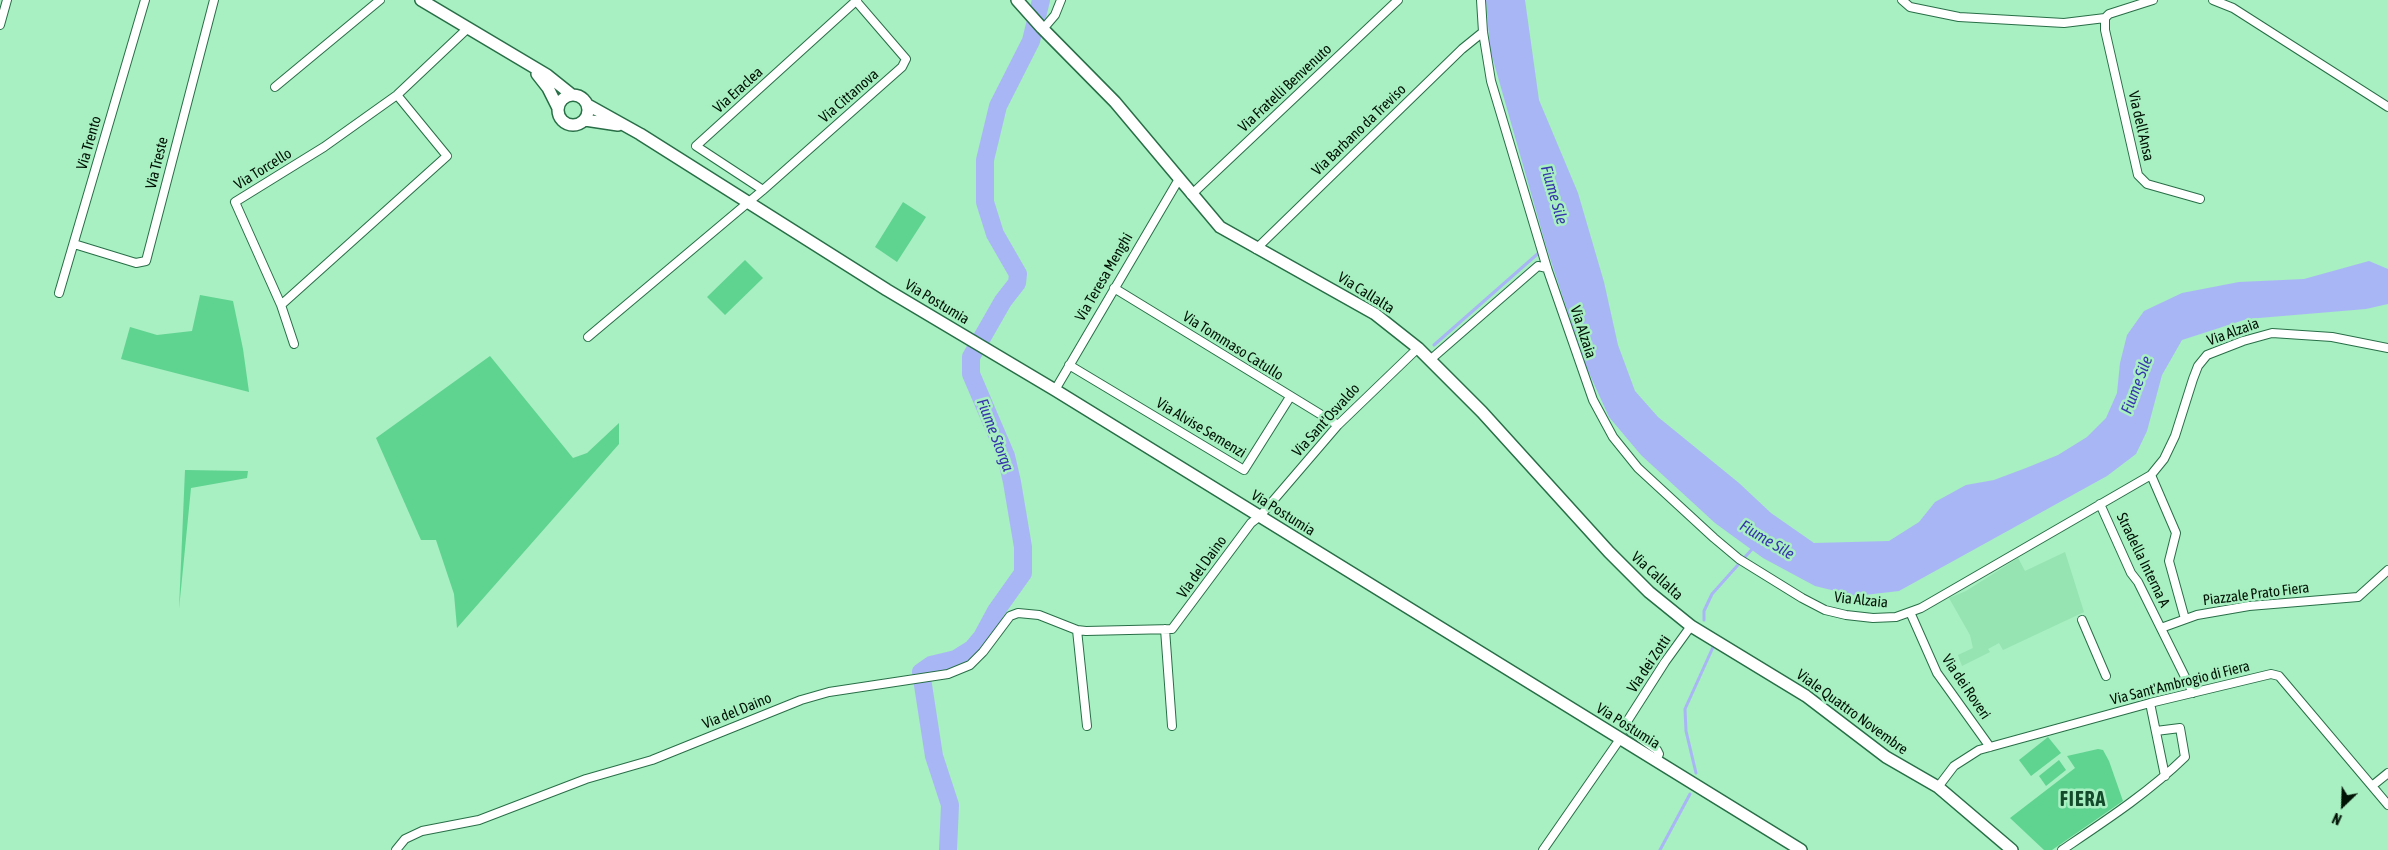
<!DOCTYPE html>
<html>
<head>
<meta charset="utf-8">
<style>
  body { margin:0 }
  #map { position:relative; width:2388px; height:850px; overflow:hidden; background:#a8efc1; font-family:"Asap Condensed",sans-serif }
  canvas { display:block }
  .north { position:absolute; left:2318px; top:780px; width:50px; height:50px; -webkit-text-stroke:4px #a8efc1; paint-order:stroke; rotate:204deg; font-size:14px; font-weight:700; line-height:20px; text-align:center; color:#001305 }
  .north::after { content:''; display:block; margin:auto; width:18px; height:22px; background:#001305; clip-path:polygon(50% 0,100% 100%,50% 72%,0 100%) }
</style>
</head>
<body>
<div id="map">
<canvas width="2388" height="850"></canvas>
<div class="north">N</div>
</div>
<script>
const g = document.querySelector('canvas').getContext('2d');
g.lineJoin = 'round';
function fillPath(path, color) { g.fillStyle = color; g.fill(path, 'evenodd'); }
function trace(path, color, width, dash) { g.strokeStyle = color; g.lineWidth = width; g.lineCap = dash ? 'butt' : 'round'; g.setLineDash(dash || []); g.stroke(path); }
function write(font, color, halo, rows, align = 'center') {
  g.font = font + ' "Asap Condensed",sans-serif'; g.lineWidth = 5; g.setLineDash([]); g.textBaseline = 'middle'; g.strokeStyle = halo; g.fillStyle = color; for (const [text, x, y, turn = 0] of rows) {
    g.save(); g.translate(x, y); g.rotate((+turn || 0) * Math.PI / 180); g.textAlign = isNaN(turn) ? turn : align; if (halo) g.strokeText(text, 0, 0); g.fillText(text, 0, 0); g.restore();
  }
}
fillPath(new Path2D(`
  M 2065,552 L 2084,612 L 2003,650 L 1999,643 L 1988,649 L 1990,652 L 1962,666 L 1958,655 L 1973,648 L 1970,635 L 1949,598 L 1966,591 L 2018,558 L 2025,571 Z`), '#95e4b2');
fillPath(new Path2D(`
  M 903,202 L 926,217 L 897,262 L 875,247 Z
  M 745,260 L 763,278 L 725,315 L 707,297 Z
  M 200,295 L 233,301 L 243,349 L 249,392 L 121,359 L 130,327 L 157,335 L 192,331 Z
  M 490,356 L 573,458 L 587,453 L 619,423 L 619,444 L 457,628 L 454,594 L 436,540 L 421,540 L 376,438 Z
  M 185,470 L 248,471 L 247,478 L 191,488 L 179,609 Z
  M 2048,737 L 2061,753 L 2031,776 L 2019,760 Z
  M 2098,749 L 2103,750 L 2109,761 L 2123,801 L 2052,850 L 2044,850 L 2010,818 L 2075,768 L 2067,756 Z
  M 2059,760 L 2066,770 L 2046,786 L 2039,776 Z`), '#5fd390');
fillPath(new Path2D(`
  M 1486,0 L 1525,0 L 1539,100 L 1578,193 L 1604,282 L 1618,345 L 1635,391 L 1658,417 L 1739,483 L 1771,513 L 1814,543 L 1889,541 L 1919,522 L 1935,502 L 1966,485 L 1994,480 L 2026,468 L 2058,455 L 2087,437 L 2106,418 L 2117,393 L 2120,363 L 2127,335 L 2144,311 L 2182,293 L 2239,282 L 2304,279 L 2369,261 L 2388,269 L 2388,304 L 2366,309 L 2247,319 L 2182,340 L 2162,375 L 2147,431 L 2136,454 L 2107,476 L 1899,591 L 1856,596 L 1815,586 L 1763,558 L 1715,523 L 1641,455 L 1609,417 L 1585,364 L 1546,246 L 1490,49 Z`), '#a9b6f6');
trace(new Path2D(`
  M 1434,345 L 1542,250
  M 1704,620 L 1704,611 L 1712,594 L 1754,547
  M 1696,773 L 1686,731 L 1685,709 L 1714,645
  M 1660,850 L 1690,794`), '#a9b6f6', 3);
trace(new Path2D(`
  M 948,850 L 950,805 L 934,756 L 921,672 L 931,665 L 956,659 L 972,649 L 982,637 L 996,611 L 1023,573 L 1023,547 L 1012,482 L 1006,456 L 971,374 L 971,357 L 1003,301 L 1017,283 L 1018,274 L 995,234 L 985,202 L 985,160 L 998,106 L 1031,41 L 1041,0`), '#a9b6f6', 18);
const street = new Path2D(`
  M 1481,0 L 1483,32 L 1491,81 L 1547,268 L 1593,400 L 1613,437 L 1638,468 L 1714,538 L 1739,559 L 1802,598 L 1825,610 L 1846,615 L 1873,618 L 1896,617 L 1921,608 L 2151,475 L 2164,459 L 2175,436 L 2193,379 L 2198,366 L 2207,355 L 2243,341 L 2272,333 L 2332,337 L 2388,348
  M 1902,0 L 1910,7 L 1959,17 L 2064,23 L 2105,18 L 2109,14 L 2153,0
  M 2213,0 L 2233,8 L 2388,107
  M 2105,18 L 2105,30 L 2138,175 L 2147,184 L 2200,199
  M 0,25 L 7,0
  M 1043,29 L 1055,15 L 1061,0
  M 275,87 L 380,0
  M 397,95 L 447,156 L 281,305 L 235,202 L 324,147 L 397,95 L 468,28
  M 763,190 L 696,146 L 857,0
  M 1191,195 L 1398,0
  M 74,244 L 136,263 L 146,261 L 214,0
  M 1256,249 L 1462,49 L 1483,32
  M 1114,288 L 1338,425
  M 59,293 L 145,0
  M 281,305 L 294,344
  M 588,337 L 763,190 L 902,67 L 906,59 L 856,1
  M 1430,360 L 1538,266 L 1547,268
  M 1069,365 L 1244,470 L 1290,397
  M 1055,390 L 1179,179
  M 2151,475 L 2176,533 L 2169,561 L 2185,619
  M 2100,504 L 2131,573 L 2138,582 L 2193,693
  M 1910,612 L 1937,673 L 1990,747
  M 2082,620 L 2106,676
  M 2161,628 L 2197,615 L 2249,606 L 2358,597 L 2388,570
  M 1165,629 L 1172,726
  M 1077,630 L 1087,726
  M 2150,703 L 2165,776
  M 1656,761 L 1659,754 L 1657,750 L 1628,729 L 1628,720 L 1665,662 L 1691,626
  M 2372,786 L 2388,773
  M 1938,787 L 1954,766 L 1979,750 L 2150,703 L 2271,674 L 2279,676 L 2388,805
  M 396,850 L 405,839 L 422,831 L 479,820 L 586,779 L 652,760 L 801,700 L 829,692 L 948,674 L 970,665 L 983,652 L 1010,616 L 1018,613 L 1039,615 L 1077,630 L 1086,631 L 1172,629 L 1251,523 L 1260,516 L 1338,425 L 1418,348
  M 1543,850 L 1620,739
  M 2062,850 C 2105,821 2148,793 2185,757 L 2180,728 L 2156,731`);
const secondary = new Path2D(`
  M 421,0 L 547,75 L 572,95
  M 1017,0 L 1042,28 L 1115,102 L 1220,227 L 1375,314 L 1418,348 L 1482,412 L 1609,552 L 1649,592 L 1691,626 L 1806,696 L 1886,757 L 1938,787 L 2012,850
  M 537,74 L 548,88 L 558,108
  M558 110a15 15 0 1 1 30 0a15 15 0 1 1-30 0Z
  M 588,105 L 640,134 L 887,290 L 1055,390 L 1801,850
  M 585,120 L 618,125`);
trace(street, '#286e47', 10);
trace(secondary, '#286e47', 14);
trace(street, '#fff', 8);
trace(secondary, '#fff', 11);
write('15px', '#001305', '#a8efc1', [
  ["Via Fratelli Benvenuto",1285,88,-43],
  ["Via Eraclea",738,90,-42],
  ["Via Cittanova",849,96,-41],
  ["Via dell'Ansa",2141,126,77],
  ["Via Barbano da Treviso",1359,130,-44],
  ["Via Trento",89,143,-74],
  ["Via Treste",157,163,-76],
  ["Via Torcello",263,169,-32],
  ["Via Teresa Menghi",1104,277,-60],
  ["Via Callalta",1366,293,32],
  ["Via Postumia",937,302,31],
  ["Via Alzaia",1583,332,72],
  ["Via Alzaia",2233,332,-20],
  ["Via Tommaso Catullo",1233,346,32],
  ["Via Sant'Osvaldo",1326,420,-48],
  ["Via Alvise Semenzi",1201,428,31],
  ["Via Postumia",1283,513,32],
  ["Stradella Interna A",2143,560,64],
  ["Via del Daino",1202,567,-54],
  ["Via Callalta",1657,576,42],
  ["Piazzale Prato Fiera",2256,594,-7],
  ["Via Alzaia",1861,600,6],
  ["Via dei Zotti",1649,664,-56],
  ["Via Sant'Ambrogio di Fiera",2180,683,-14],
  ["Via dei Roveri",1966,687,56],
  ["Via del Daino",737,711,-22],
  ["Viale Quattro Novembre",1852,712,36],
  ["Via Postumia",1628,726,32]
]);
write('italic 16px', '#3735ac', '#a8efc1', [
  ["Fiume Sile",1554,195,74],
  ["Fiume Sile",2137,385,-69],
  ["Fiume Storga",995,435,69],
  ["Fiume Sile",1767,540,31]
]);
g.letterSpacing = '1px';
write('bold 20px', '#134a2c', '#a8efc1', [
  ["FIERA",2083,800]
]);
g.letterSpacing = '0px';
</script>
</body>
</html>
